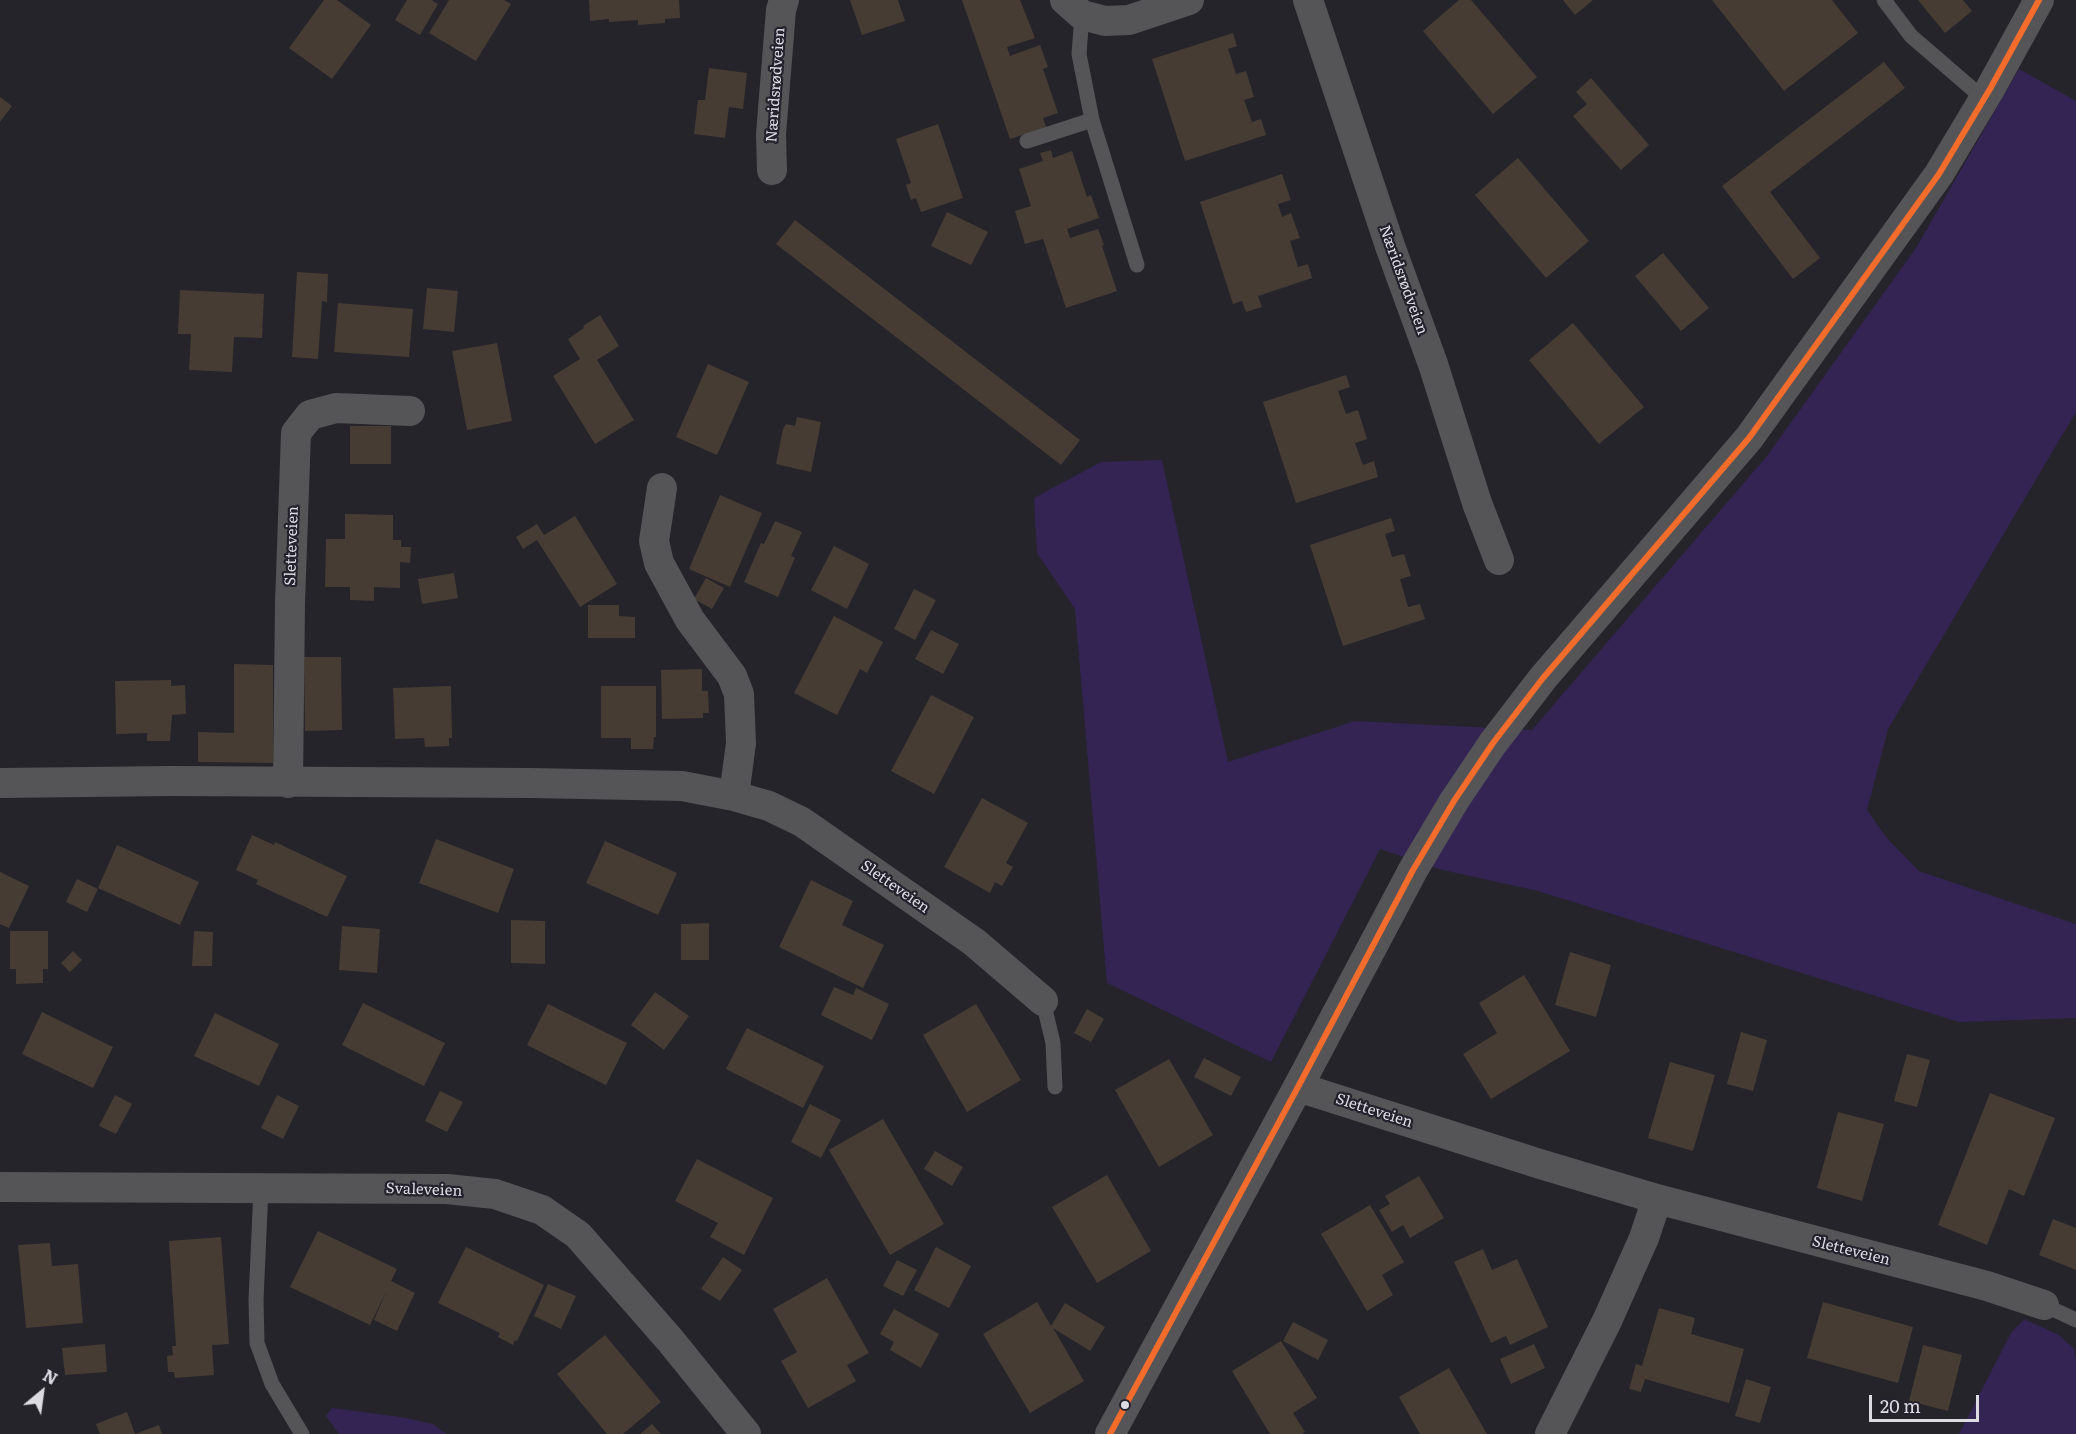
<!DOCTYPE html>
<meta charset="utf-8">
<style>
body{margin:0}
#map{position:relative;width:2076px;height:1434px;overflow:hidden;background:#25242a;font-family:Literata,serif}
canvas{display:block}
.north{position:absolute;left:12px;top:1362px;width:60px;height:60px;-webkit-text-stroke:4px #24222c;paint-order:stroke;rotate:29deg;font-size:16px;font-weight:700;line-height:24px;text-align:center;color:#dddbe2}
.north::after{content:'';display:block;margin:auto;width:21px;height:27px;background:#dddbe2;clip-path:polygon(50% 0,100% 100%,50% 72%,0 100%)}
.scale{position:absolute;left:1869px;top:1395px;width:110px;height:27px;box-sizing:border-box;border:3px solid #dddbe2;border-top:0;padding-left:8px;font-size:18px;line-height:21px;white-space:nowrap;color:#dddbe2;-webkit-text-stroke:4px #24222c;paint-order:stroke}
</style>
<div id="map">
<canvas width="2076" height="1434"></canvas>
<div class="north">N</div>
<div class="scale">20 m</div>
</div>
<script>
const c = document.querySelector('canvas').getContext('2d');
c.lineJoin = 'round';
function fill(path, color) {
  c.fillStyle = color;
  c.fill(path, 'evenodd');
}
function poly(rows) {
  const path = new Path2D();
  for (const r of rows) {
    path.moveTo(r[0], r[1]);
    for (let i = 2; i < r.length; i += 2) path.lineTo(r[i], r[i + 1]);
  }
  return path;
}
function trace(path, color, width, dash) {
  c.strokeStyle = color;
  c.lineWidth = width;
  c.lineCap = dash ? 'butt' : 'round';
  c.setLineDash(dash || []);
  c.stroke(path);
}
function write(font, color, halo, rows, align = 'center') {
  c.font = font + ' Literata,serif';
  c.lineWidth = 4.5;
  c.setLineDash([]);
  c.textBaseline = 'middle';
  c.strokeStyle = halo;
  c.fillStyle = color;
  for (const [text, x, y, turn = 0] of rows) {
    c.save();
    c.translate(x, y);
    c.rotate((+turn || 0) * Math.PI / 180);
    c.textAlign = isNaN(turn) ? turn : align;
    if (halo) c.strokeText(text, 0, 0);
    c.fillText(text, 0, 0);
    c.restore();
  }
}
const green = poly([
 [2019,69,2076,101,2076,412,1888,729,1867,810,1886,837,1919,871,2076,924,2076,1018,1959,1022,1538,891,1443,870,1380,849,1271,1062,1107,983,1075,609,1037,553,1034,498,1101,462,1162,460,1228,762,1355,721,1532,730,1767,456,1916,248],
 [2024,1319,2059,1335,2074,1349,2076,1360,2076,1434,1959,1434,2011,1333],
 [332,1408,401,1417,433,1424,446,1434,339,1434,326,1416]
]);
const building = poly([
 [324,0,337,0,371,25,332,79,289,48],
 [407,0,431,0,438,4,420,35,395,20],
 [449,0,504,0,511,4,476,61,429,33],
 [589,0,679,0,680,18,665,19,665,23,638,25,638,20,609,22,609,19,590,21],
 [850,0,898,0,905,21,862,35],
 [962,0,1020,0,1035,38,1007,47,1010,56,1040,45,1048,67,1043,69,1058,113,1043,118,1046,127,1010,139],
 [1459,0,1471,0,1537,77,1493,114,1423,31],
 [1563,0,1593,0,1575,15],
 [1712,0,1832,0,1858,33,1784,91],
 [1918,0,1963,0,1972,11,1945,33],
 [1233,33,1237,46,1228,49,1232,61,1236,74,1246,71,1254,97,1244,100,1252,122,1261,119,1266,135,1185,161,1152,59],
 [1884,62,1905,88,1770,192,1820,258,1793,279,1722,186],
 [709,68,747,73,743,109,729,107,725,138,694,134,698,100,705,100],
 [1591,78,1649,145,1621,170,1573,116,1587,104,1576,92],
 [0,97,12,106,0,122],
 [938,124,963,198,921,212,916,198,911,200,906,185,911,183,896,139],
 [1051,150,1053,158,1072,151,1087,197,1091,195,1099,218,1067,229,1070,238,1098,229,1104,245,1102,246,1117,291,1066,308,1043,239,1025,244,1015,211,1031,206,1019,169,1043,161,1040,153],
 [1518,158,1589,241,1546,278,1475,195],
 [1282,174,1291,200,1278,204,1282,217,1291,213,1300,238,1290,241,1298,267,1308,264,1312,278,1258,296,1262,307,1246,312,1242,301,1233,304,1200,202],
 [947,212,988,232,971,265,931,246],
 [795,220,1080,440,1061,465,776,244],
 [1663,253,1709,308,1681,331,1635,276],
 [297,272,328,274,327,302,322,301,318,359,292,357],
 [427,288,458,291,454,332,423,329],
 [180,290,264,294,262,338,234,337,232,372,189,370,191,334,178,334],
 [338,303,413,309,409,357,334,352],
 [600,315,619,346,597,360,634,420,595,444,553,376,580,359,568,339,584,328,583,326],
 [1573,323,1644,407,1599,444,1529,360],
 [497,343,512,421,467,430,452,351],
 [708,364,749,382,717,455,676,437],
 [1346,375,1350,387,1338,391,1346,414,1358,410,1367,439,1355,443,1363,465,1374,461,1378,477,1296,503,1263,402],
 [797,417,821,422,811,472,776,464,783,429,786,424,795,426],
 [350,426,391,426,391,464,350,464],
 [720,495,762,513,730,587,689,569],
 [345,514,393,515,393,540,401,540,401,547,411,547,410,563,400,562,400,588,374,587,374,601,350,600,350,587,325,587,326,539,345,539],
 [575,516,617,584,580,607,537,540,523,549,516,537,537,524,544,535],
 [1391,518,1395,531,1385,534,1392,557,1404,554,1411,576,1400,579,1408,607,1420,604,1425,619,1343,646,1310,545],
 [775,521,802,532,791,556,795,558,778,597,744,582,761,543,764,544],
 [834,546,869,564,847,609,811,590],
 [454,573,458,598,422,604,418,579],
 [706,578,724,588,712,609,694,599],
 [914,589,936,600,915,640,894,629],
 [588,605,619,605,619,616,635,617,635,638,588,638],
 [834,616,883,642,867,673,860,669,837,715,794,693],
 [931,630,959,644,943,674,915,659],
 [304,657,341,657,342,730,305,731],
 [234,664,273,665,273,763,198,762,198,732,234,733],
 [702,669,702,691,708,691,709,713,703,713,703,718,662,719,661,670],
 [171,680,171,686,185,685,186,714,172,715,170,741,147,741,147,733,116,734,115,681],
 [451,686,452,738,449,738,449,746,425,747,424,738,395,739,393,688],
 [601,686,656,686,656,737,654,737,653,749,631,749,631,738,601,738],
 [931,695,974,717,934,794,891,771],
 [982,798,1028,823,1006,863,1013,867,1002,886,995,882,990,893,944,867],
 [252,835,274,845,275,842,347,876,327,917,256,884,258,880,236,870],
 [436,839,514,869,498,913,419,883],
 [605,841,677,873,658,915,586,883],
 [117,845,199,882,180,925,98,888],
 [0,872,29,886,9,928,0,924],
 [77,879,98,889,87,912,66,902],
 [811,880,853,901,842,925,884,945,863,988,779,947],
 [511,920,545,921,545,964,511,963],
 [709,923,709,960,681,960,681,924],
 [342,926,380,929,377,973,339,970],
 [10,931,48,931,48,969,43,969,43,983,16,984,16,969,10,969],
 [194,931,213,932,212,966,192,966],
 [73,951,82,960,70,972,61,963],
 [1570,952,1611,965,1596,1017,1555,1005],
 [1524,975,1570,1051,1491,1099,1463,1054,1497,1033,1479,1003],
 [834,987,853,995,856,988,889,1004,872,1040,821,1015],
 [655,992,689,1016,664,1050,631,1025],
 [363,1003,445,1043,424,1086,342,1045],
 [548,1004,627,1043,606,1085,527,1045],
 [976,1004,1021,1080,967,1112,923,1035],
 [1087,1009,1104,1019,1091,1042,1074,1033],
 [42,1012,113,1047,93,1088,22,1054],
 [215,1013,279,1044,259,1086,194,1056],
 [747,1028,824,1066,803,1108,726,1069],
 [1741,1032,1767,1040,1753,1091,1727,1084],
 [1907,1054,1930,1060,1917,1107,1894,1101],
 [1204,1058,1241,1077,1231,1096,1194,1077],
 [1169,1059,1213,1135,1159,1167,1115,1090],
 [1670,1062,1715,1075,1693,1151,1648,1138],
 [440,1091,463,1102,447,1132,425,1121],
 [1990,1093,2055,1118,2024,1196,2009,1189,1987,1245,1938,1225],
 [115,1095,132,1104,116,1134,99,1126],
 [277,1095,299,1106,283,1139,261,1128],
 [810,1104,841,1120,821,1158,791,1142],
 [1838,1112,1884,1124,1862,1201,1817,1188],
 [883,1119,944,1224,890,1255,829,1150],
 [935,1151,963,1167,952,1186,924,1169],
 [697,1159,773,1198,744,1255,710,1237,718,1223,675,1201],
 [1107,1175,1151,1251,1097,1283,1052,1207],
 [1419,1176,1444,1218,1410,1238,1403,1225,1392,1232,1379,1210,1390,1204,1385,1196],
 [1370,1205,1404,1262,1382,1275,1393,1295,1367,1311,1321,1234],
 [2053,1219,2076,1228,2076,1270,2039,1255],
 [318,1231,397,1269,391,1281,415,1293,397,1331,374,1320,386,1292,370,1325,290,1287],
 [221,1237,229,1344,212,1345,214,1375,175,1378,174,1372,168,1372,167,1356,173,1355,172,1346,176,1346,169,1241],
 [50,1243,52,1266,78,1264,83,1323,26,1328,18,1245],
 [466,1247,544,1285,517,1341,515,1340,513,1345,498,1337,500,1333,438,1303],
 [936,1247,971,1266,949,1308,914,1290],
 [1483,1249,1492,1270,1517,1259,1548,1327,1510,1345,1506,1336,1491,1343,1454,1262],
 [723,1257,742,1270,720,1301,701,1289],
 [897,1260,917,1270,903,1296,883,1286],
 [827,1278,869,1353,847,1365,856,1381,808,1408,781,1361,797,1352,773,1309],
 [548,1284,576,1296,561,1329,534,1316],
 [1037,1302,1051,1326,1065,1303,1105,1327,1090,1351,1053,1328,1084,1381,1030,1413,983,1334],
 [1823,1302,1913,1327,1898,1383,1807,1358],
 [1659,1308,1695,1318,1691,1334,1744,1349,1729,1403,1645,1379,1641,1392,1629,1389,1636,1364,1642,1366],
 [894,1309,939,1334,921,1368,890,1350,894,1342,880,1334],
 [1293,1322,1328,1340,1318,1360,1283,1341],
 [605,1335,661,1402,623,1434,607,1434,557,1374],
 [1281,1341,1317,1398,1293,1413,1305,1432,1301,1434,1270,1434,1232,1371],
 [105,1344,107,1372,65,1375,62,1348],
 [1534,1344,1545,1368,1511,1384,1500,1359],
 [1923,1345,1962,1355,1948,1411,1909,1401],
 [1449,1368,1487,1434,1420,1434,1399,1397],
 [1746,1379,1771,1387,1760,1423,1735,1416],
 [127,1412,135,1434,100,1434,96,1424],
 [652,1424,661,1434,640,1434],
 [159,1425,162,1434,135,1434]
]);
const lane = poly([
 [1884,0,1911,36,1984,99],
 [1082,15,1079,54,1092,120,1137,265],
 [1027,141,1092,120],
 [1043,1001,1053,1043,1055,1087],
 [261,1188,256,1300,257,1343,272,1384,302,1434],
 [2044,1305,2076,1320]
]);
const street = poly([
 [1065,0,1082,15,1105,21,1129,20,1189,0],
 [1308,0,1390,246,1433,364,1477,503,1499,560],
 [772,170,771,134,781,10,784,0],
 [662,488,654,541,659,563,690,620,732,676,739,694,741,743,734,796],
 [0,783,170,781,531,783,682,786,734,796,769,806,802,822,974,942,1043,1001],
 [288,783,290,603,296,433,310,415,336,408,410,411],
 [1298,1087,1540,1164,1657,1199],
 [0,1187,447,1189,495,1194,542,1210,578,1235,670,1340,746,1434],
 [1110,1434,1298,1087,1413,870,1454,801,1493,743,1543,678,1749,438,1939,174,1990,89,2039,0],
 [1550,1434,1607,1321,1644,1238,1657,1199,1987,1286,2044,1305]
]);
const bus1 = poly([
 [1110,1434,1298,1087,1413,870,1454,801,1493,743,1543,678,1749,438,1939,174,1990,89,2039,0]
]);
const markers = [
 [1125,1405,5,"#dddbe2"]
];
const streetNames = [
 ["Næridsrødveien",776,85,-86],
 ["Næridsrødveien",1403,280,70],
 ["Sletteveien",292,546,-88],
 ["Sletteveien",895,887,35],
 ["Sletteveien",1374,1111,18],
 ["Svaleveien",424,1190,2],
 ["Sletteveien",1851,1251,14]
];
fill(green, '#342454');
fill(building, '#463c34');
trace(lane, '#555557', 15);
trace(street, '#555557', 30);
trace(bus1, '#f36c2b', 6);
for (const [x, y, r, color] of markers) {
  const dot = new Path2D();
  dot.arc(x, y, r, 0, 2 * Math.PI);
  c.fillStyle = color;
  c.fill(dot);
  trace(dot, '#24222c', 2);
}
write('15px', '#dddbe2', '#24222c', streetNames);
</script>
